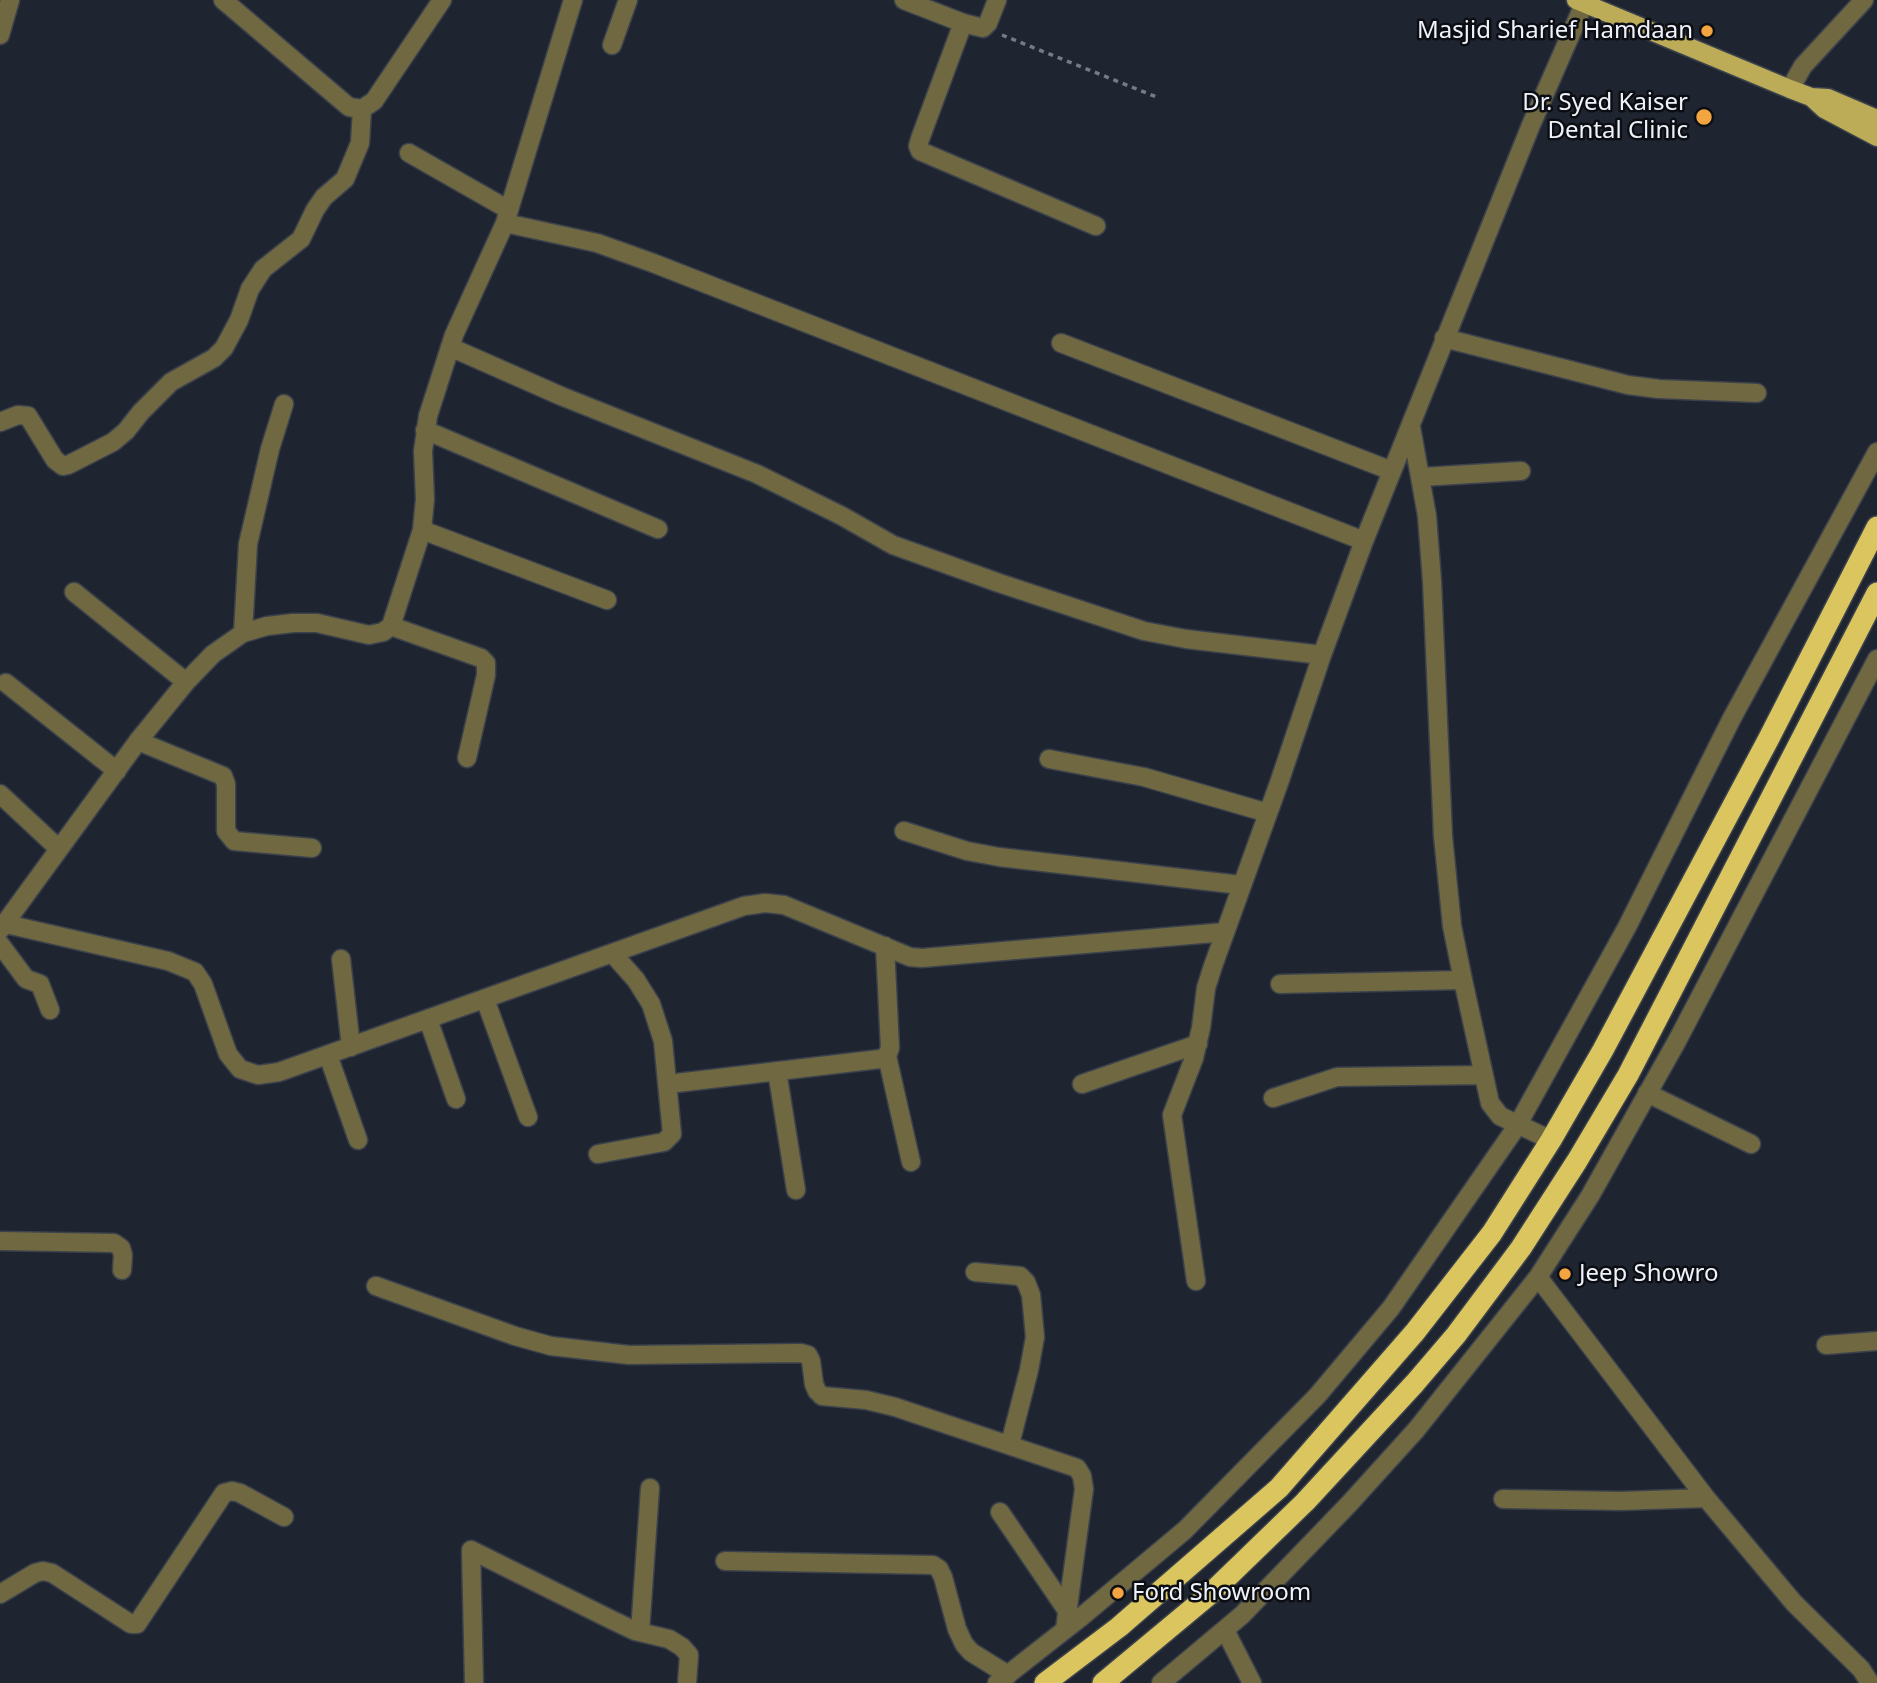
<!DOCTYPE html>
<style>
body{margin:0}
canvas{display:block;background:#1f2530}
</style>
<canvas width="1877" height="1683"></canvas>
<script>
const c = document.querySelector('canvas').getContext('2d');
c.lineJoin = 'round';
function poly(rows) {
  const path = new Path2D();
  for (const r of rows) {
    path.moveTo(r[0], r[1]);
    for (let i = 2; i < r.length; i += 2) path.lineTo(r[i], r[i + 1]);
  }
  return path;
}
function trace(path, color, width, dash) {
  c.strokeStyle = color;
  c.lineWidth = width;
  c.lineCap = dash ? 'butt' : 'round';
  c.setLineDash(dash || []);
  c.stroke(path);
}
function write(font, color, halo, rows, align = 'center') {
  c.font = font + ' "Noto Sans",sans-serif';
  c.lineWidth = 5;
  c.setLineDash([]);
  c.textBaseline = 'middle';
  c.strokeStyle = halo;
  c.fillStyle = color;
  for (const [text, x, y, turn = 0] of rows) {
    c.save();
    c.translate(x, y);
    c.rotate((+turn || 0) * Math.PI / 180);
    c.textAlign = isNaN(turn) ? turn : align;
    if (halo) c.strokeText(text, 0, 0);
    c.fillText(text, 0, 0);
    c.restore();
  }
}
const path = poly([
 [1002,35,1159,98]
]);
const minor = poly([
 [223,0,349,107,362,109,374,101,442,0],
 [904,0,963,23,983,28,988,23,997,0],
 [963,23,920,139,918,146,920,151,1096,226],
 [0,35,10,0],
 [612,45,628,0],
 [1790,89,1803,66,1864,0],
 [409,153,509,210],
 [505,223,597,243,653,263,1364,541],
 [1444,338,1628,385,1659,389,1757,393],
 [1061,343,1392,471],
 [450,347,561,396,757,474,842,516,893,545,999,583,1144,631,1186,639,1322,655],
 [0,422,18,415,28,416,55,460,63,466,68,465,113,442,126,431,141,412,171,382,214,358,224,348,239,320,250,289,263,269,301,239,315,210,324,197,345,179,360,143,362,109],
 [1411,427,1427,516,1432,581,1443,836,1452,926,1463,980,1490,1103,1500,1116,1551,1140],
 [425,430,658,529],
 [1421,477,1521,471],
 [422,530,607,600],
 [74,592,186,682],
 [391,626,481,658,486,663,486,675,467,758],
 [243,633,248,544,270,449,284,404],
 [6,683,117,771],
 [138,741,223,776,226,784,226,831,234,841,312,848],
 [1049,759,1144,777,1268,813],
 [0,794,59,849],
 [904,831,967,851,999,857,1241,885],
 [6,924,168,961,195,972,203,984,228,1054,240,1069,258,1075,279,1072,744,906,765,903,784,905,910,957,922,958,1225,932],
 [0,930,138,741,186,682,213,654,243,633,267,626,293,623,317,623,369,635,383,632,391,626,422,530,425,499,423,451,428,416,454,335,505,223,573,0],
 [0,944,26,979,40,984,50,1010],
 [341,959,351,1047],
 [1280,984,1463,980],
 [485,999,528,1117],
 [428,1019,456,1099],
 [328,1055,358,1140],
 [887,1056,911,1162],
 [777,1071,796,1190],
 [668,1084,880,1059,887,1056,890,1048,885,946],
 [1082,1084,1198,1044],
 [1647,1093,1751,1144],
 [1273,1098,1337,1077,1482,1075],
 [598,1154,664,1142,672,1134,663,1041,651,1004,636,980,613,954],
 [0,1241,114,1243,121,1248,123,1255,122,1270],
 [975,1272,1020,1276,1026,1282,1031,1295,1035,1337,1029,1370,1010,1444],
 [1538,1277,1706,1498,1794,1603,1861,1669,1870,1683],
 [1196,1281,1172,1115,1194,1058,1201,1028,1206,988,1213,966,1279,783,1322,655,1364,541,1531,125,1584,4],
 [376,1286,515,1336,551,1346,629,1355,801,1353,808,1355,811,1361,814,1384,817,1391,822,1396,866,1400,895,1407,1077,1468,1082,1476,1084,1489,1065,1629],
 [1826,1345,1877,1341],
 [1503,1499,1621,1501,1706,1498],
 [1000,1512,1068,1612],
 [725,1561,933,1565,939,1569,943,1577,957,1629,964,1644,971,1652,1008,1675],
 [0,1594,35,1573,43,1571,52,1573,131,1624,137,1624,224,1493,232,1491,240,1493,284,1517],
 [1225,1630,1252,1683],
 [640,1632,650,1488],
 [474,1683,471,1550,612,1620,635,1631,669,1639,682,1647,689,1655,687,1683],
 [997,1683,1080,1618,1185,1530,1317,1396,1391,1308,1517,1126,1627,927,1732,718,1877,452],
 [1161,1683,1242,1615,1349,1504,1416,1430,1538,1277,1590,1196,1677,1041,1877,659]
]);
const major = poly([
 [1576,0,1790,89,1811,97,1828,98,1877,119],
 [1811,97,1824,109,1877,137]
]);
const highway = poly([
 [1045,1683,1119,1627,1279,1488,1415,1332,1492,1233,1551,1140,1603,1050,1768,740,1877,527],
 [1103,1683,1210,1594,1305,1502,1415,1383,1456,1335,1521,1248,1577,1161,1628,1075,1877,593]
]);
const markers = [
 [1707,31,7,"#f2a541"],
 [1704,117,9,"#f2a541"],
 [1565,1274,7,"#f2a541"],
 [1118,1593,7,"#f2a541"]
];
const poiNames = [
 ["Masjid Sharief Hamdaan",1693,31],
 ["Dr. Syed Kaiser",1688,103],
 ["Dental Clinic",1688,131],
 ["Jeep Showro",1579,1274,"left"],
 ["Ford Showroom",1132,1593,"left"]
];
trace(minor, '#3c424c', 21);
trace(major, '#3c424c', 21);
trace(highway, '#3c424c', 24);
trace(path, '#757a84', 3.5, [5, 5]);
trace(minor, '#706841', 18);
trace(major, '#bcab57', 18);
trace(highway, '#dac55e', 21);
for (const [x, y, r, color] of markers) {
  const dot = new Path2D();
  dot.arc(x, y, r, 0, 2 * Math.PI);
  c.fillStyle = color;
  c.fill(dot);
  trace(dot, '#0c0e13', 2.5);
}
write('24px', '#eef2fa', '#0c0e13', poiNames, 'right');
</script>
